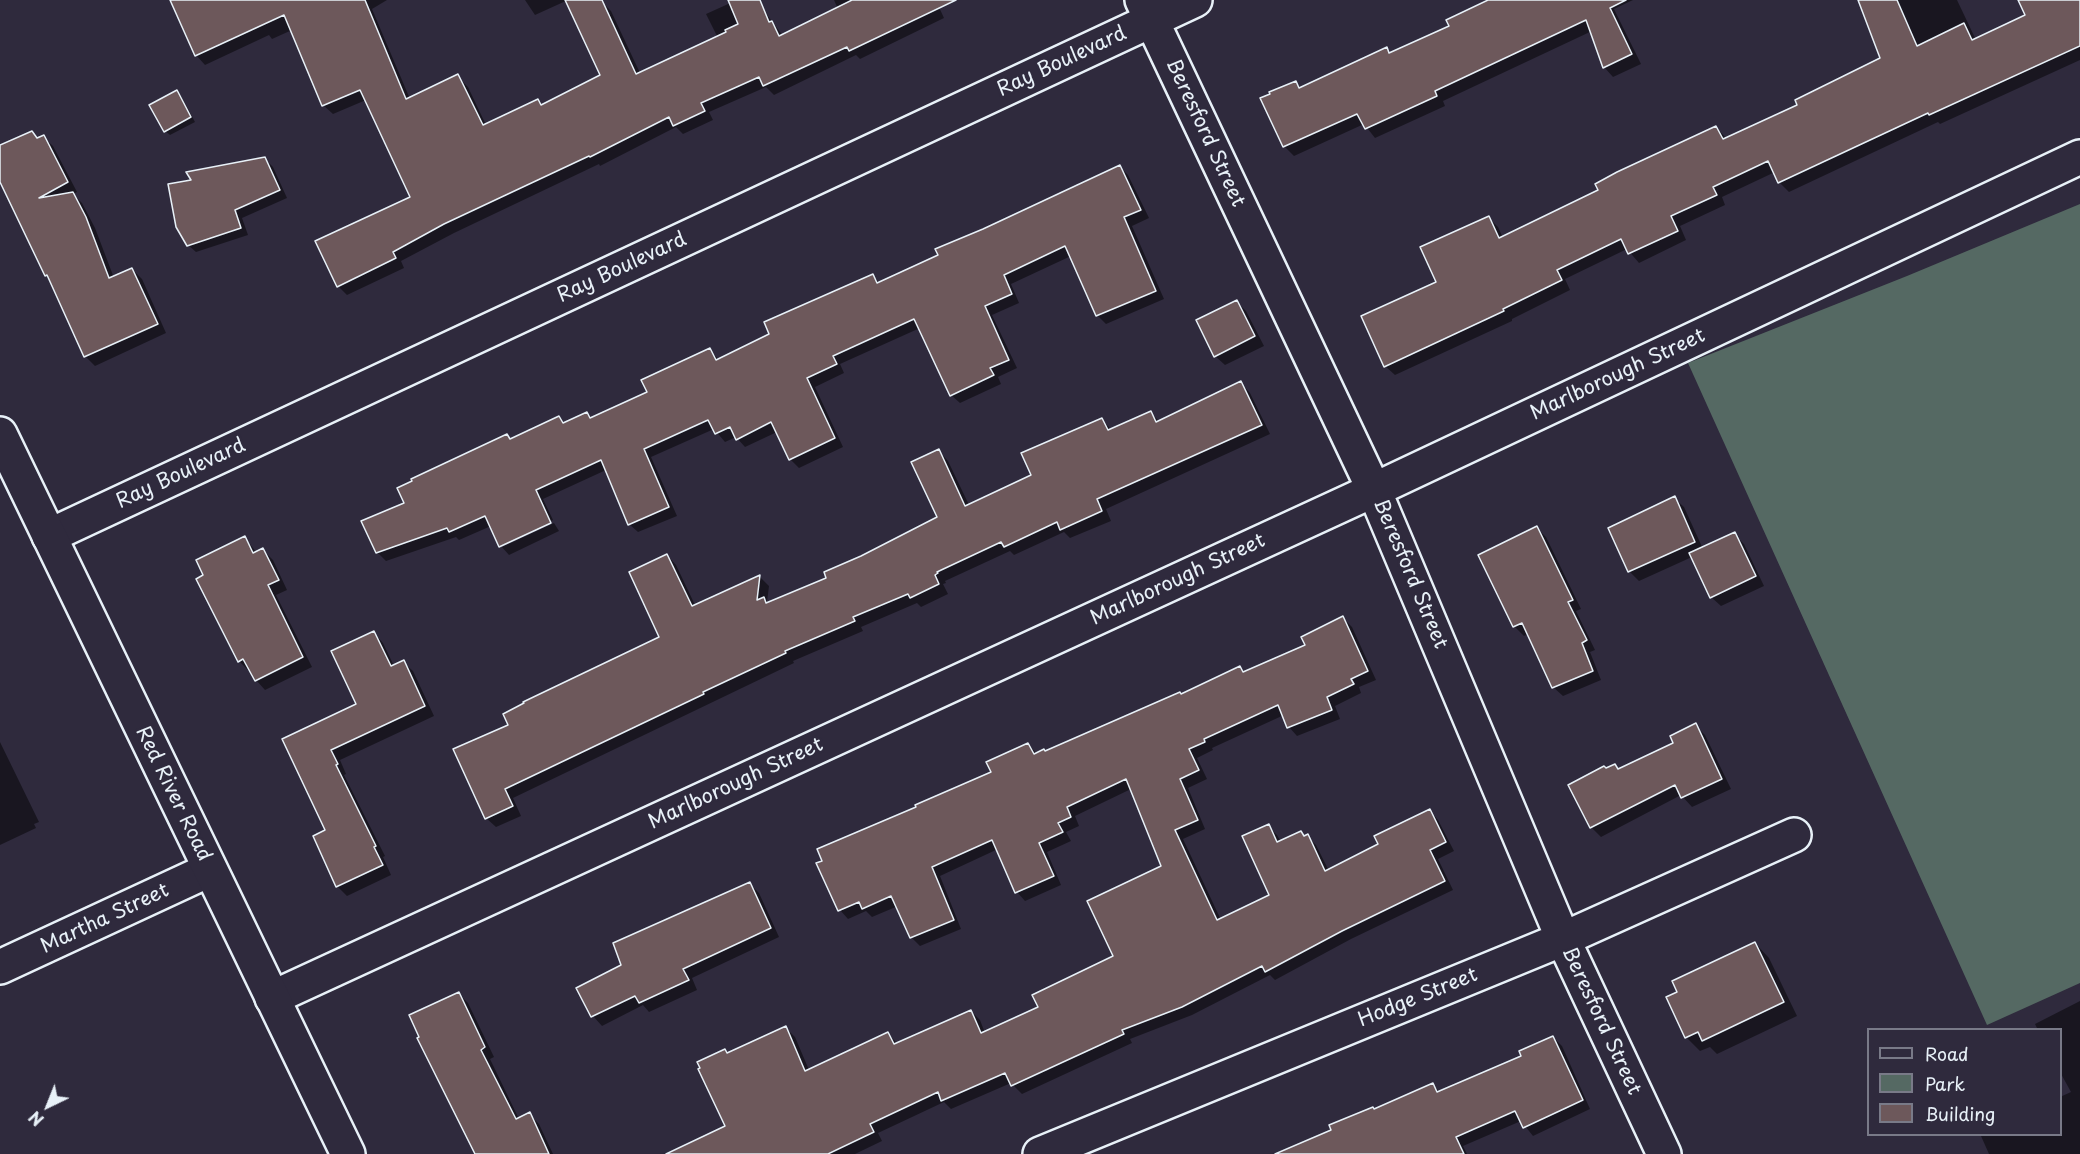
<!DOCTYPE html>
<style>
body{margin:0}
#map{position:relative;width:2080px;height:1154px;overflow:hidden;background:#2f2a3d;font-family:"Playpen Sans",sans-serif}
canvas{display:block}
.legend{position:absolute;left:1867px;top:1028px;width:195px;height:108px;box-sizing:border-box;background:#2f2a3d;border:2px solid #797a88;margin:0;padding:8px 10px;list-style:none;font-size:18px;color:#e8f1f8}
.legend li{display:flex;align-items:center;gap:12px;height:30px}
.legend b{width:30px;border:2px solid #797a88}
.north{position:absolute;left:18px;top:1076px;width:60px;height:60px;-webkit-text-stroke:4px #2f2a3d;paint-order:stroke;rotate:223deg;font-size:16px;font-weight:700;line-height:24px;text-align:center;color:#e8f1f8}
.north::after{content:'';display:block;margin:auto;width:21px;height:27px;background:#e8f1f8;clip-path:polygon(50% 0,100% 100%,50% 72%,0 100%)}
</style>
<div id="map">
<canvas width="2080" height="1154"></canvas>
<ul class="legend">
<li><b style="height:8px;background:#2f2a3d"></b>Road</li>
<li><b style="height:16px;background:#556963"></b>Park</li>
<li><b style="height:16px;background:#6d585b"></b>Building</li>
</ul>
<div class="north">N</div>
</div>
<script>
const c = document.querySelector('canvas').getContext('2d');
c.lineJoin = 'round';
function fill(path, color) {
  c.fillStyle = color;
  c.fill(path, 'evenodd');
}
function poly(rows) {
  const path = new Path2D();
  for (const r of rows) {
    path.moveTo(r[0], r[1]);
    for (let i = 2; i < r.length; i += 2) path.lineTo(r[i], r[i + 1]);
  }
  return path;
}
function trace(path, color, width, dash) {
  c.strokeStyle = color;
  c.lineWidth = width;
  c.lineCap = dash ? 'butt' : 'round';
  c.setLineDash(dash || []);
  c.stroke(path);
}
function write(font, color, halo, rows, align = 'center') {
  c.font = font + ' "Playpen Sans",sans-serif';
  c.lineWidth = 5;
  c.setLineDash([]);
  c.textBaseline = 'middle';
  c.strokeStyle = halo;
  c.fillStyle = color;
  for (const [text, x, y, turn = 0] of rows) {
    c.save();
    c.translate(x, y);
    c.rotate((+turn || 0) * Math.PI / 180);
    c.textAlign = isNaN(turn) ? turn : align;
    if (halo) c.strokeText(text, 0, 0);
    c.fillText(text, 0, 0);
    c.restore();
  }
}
const green = poly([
 [2080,204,2080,983,1987,1025,1688,363,1907,276]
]);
const shadow = poly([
 [189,0,387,0,372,9,410,99,459,78,468,87,486,125,538,101,542,106,602,76,602,2,611,11,640,73,718,38,706,14,737,0,759,0,768,16,783,36,838,9,834,0,949,0,938,5,944,18,860,59,856,55,774,95,766,87,709,112,713,120,683,134,676,127,600,166,599,164,454,233,401,261,404,268,347,295,338,286,412,198,366,100,333,114,323,105,292,30,272,39,269,35,205,65,196,55],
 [525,0,568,0,535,15],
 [1496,0,1633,0,1614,9,1641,64,1613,77,1604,67,1592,31,1443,101,1445,106,1375,138,1364,124,1294,156,1285,147,1262,99,1295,82,1301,88,1386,49,1391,54,1451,26],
 [1873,0,1957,0,1976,40,2026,16,2037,0,2080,0,2080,60,1940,124,1938,122,1789,192,1780,183,1775,172,1722,197,1725,205,1680,226,1686,240,1639,263,1627,249,1565,279,1570,290,1512,319,1512,321,1395,375,1385,366,1438,282,1488,217,1498,227,1503,238,1600,191,1716,127,1727,139,1799,105,1881,59],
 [177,92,181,96,195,122,170,135,165,131],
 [31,132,38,139,43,137,53,146,77,192,73,194,82,203,95,228,114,278,132,269,142,279,166,333,95,366,85,356,52,281,46,275,0,177,0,147],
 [265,159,273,167,287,198,242,218,248,235,196,252,188,245,193,181],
 [1120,167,1128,175,1149,218,1132,226,1164,299,1106,324,1097,315,1071,256,1011,284,1019,303,992,315,1017,368,998,377,1001,384,960,403,951,395,920,328,840,364,844,373,815,387,843,447,799,468,790,459,777,432,745,447,736,437,725,442,714,429,651,457,677,516,638,532,629,524,606,470,543,499,553,520,502,544,502,547,554,523,559,531,509,555,501,546,491,526,459,540,456,537,386,561,377,552,405,503,507,435,512,440,559,418,565,424,587,414,592,418,649,393,709,349,719,360,771,335,873,276,880,283,940,255,984,231],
 [1236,301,1246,311,1264,346,1225,365,1215,356],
 [1241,383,1250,393,1270,434,1106,509,1111,521,1070,538,1064,532,1014,555,1010,551,945,581,946,583,943,584,948,594,921,607,917,603,861,627,863,631,793,661,794,663,513,798,521,816,496,827,486,818,510,726,661,637,667,555,676,565,695,605,760,577,769,586,767,602,768,604,828,579,862,557,939,518,939,451,948,461,969,505,1032,476,1102,420,1111,429,1150,412,1160,422],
 [1674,498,1684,507,1703,549,1734,534,1744,544,1764,586,1721,606,1711,597,1692,557,1639,581,1630,572,1610,529],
 [1537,528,1546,537,1581,609,1576,611,1595,650,1590,652,1601,680,1563,696,1553,687,1528,634,1524,636,1515,627,1480,555],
 [245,538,257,553,263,550,273,560,287,590,276,595,312,667,265,690,256,680,250,670,249,671,239,661],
 [1343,618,1352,627,1376,680,1359,687,1361,693,1335,706,1340,719,1297,736,1289,727,1284,715,1212,748,1213,750,1197,758,1207,779,1188,788,1205,829,1183,839,1221,920,1271,895,1268,826,1277,835,1281,842,1301,833,1305,837,1307,836,1316,845,1329,871,1380,844,1430,811,1438,820,1454,851,1438,859,1453,890,1351,939,1275,980,1270,975,1192,1015,1130,1039,1132,1043,1022,1094,1011,1083,951,1109,944,1102,878,1133,882,1141,855,1154,708,1154,727,1127,725,1050,728,1054,786,1028,795,1037,809,1070,888,1034,898,1044,971,1011,980,1020,985,1033,1040,1008,1115,956,1163,867,1131,789,1075,816,1079,826,1066,832,1071,841,1047,852,1061,885,1025,901,1017,892,998,849,940,876,961,929,920,946,911,937,898,906,872,917,866,911,848,919,840,910,918,808,993,773,1028,744,1037,754,1045,752,1181,695,1239,668,1245,673,1307,646],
 [374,633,383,643,394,666,403,662,413,671,434,716,340,760,346,774,344,775,385,856,383,857,391,875,347,896,337,886,315,837,327,831,284,740,358,705],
 [1695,725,1705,735,1731,789,1692,807,1681,795,1601,837,1591,827,1606,770,1615,765,1619,770,1675,744],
 [0,742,39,822,34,824,36,828,0,845],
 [750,884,759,893,779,937,692,978,697,990,649,1012,643,1005,602,1026,593,1016,578,989,623,966],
 [1755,943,1769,958,1797,1016,1717,1054,1710,1047,1700,1051,1686,1037],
 [459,994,468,1003,494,1057,490,1059,519,1119,529,1114,539,1124,553,1154,486,1154],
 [2080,1001,2080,1154,1989,1154,1981,1136,1984,1134,2060,1134,2060,1097,2071,1092,2060,1072,2060,1030,2038,1030,2035,1024],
 [1553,1037,1562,1046,1590,1109,1533,1136,1521,1121,1463,1146,1467,1154,1276,1154,1333,1131,1433,1085,1440,1092,1523,1057]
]);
const building = poly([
 [170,0,365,0,406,99,458,74,483,125,538,99,541,105,600,75,565,0,602,0,636,74,726,32,725,30,738,24,728,0,760,0,769,22,772,21,779,36,852,0,956,0,849,51,847,47,763,86,759,77,701,103,705,111,673,126,669,117,590,157,589,156,444,224,393,252,396,258,337,287,315,241,410,197,360,90,322,106,284,15,195,56,170,0],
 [1488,0,1626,0,1610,8,1632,54,1603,68,1586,20,1435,91,1437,96,1365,129,1357,114,1283,147,1260,98,1270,94,1269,92,1296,81,1299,88,1387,47,1389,53,1449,26,1446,20,1488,0],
 [1858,0,1897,0,1917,46,1964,23,1972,40,2025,15,2018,0,2080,0,2080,46,1929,115,1928,113,1778,183,1768,161,1713,187,1717,195,1671,216,1678,231,1628,254,1621,239,1557,270,1562,280,1503,309,1504,311,1384,367,1361,316,1436,282,1420,247,1489,216,1499,238,1598,190,1595,184,1617,172,1716,126,1723,139,1797,105,1795,100,1880,58,1858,0],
 [177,90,191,117,164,132,149,105,177,90],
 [32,131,37,138,44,135,68,182,39,198,73,192,86,217,109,278,132,268,158,324,84,357,47,275,45,276,0,182,0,145,32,131],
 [265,157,280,190,235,210,241,228,187,246,176,227,168,184,191,180,186,172,265,157],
 [1120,165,1141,210,1124,217,1156,291,1096,316,1065,246,1004,275,1012,294,985,306,1009,360,990,368,994,375,950,396,914,319,833,356,837,364,807,378,835,438,789,460,771,422,736,440,730,427,715,434,708,420,644,449,669,507,628,525,601,460,536,490,551,523,499,547,485,516,449,532,447,528,376,553,361,521,404,503,397,488,412,481,411,479,507,434,510,439,559,416,563,423,587,412,590,418,647,392,641,380,710,348,716,360,769,334,764,322,873,274,877,283,938,255,935,249,983,229,1120,165],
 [1237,300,1255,336,1214,357,1196,320,1237,300],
 [1241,381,1262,425,1097,499,1102,511,1060,530,1057,522,1004,547,1001,542,937,572,938,573,935,575,939,584,910,598,908,594,853,617,855,621,785,651,786,653,703,692,704,694,505,789,513,806,485,819,453,749,508,725,503,714,524,703,523,702,659,637,629,572,667,554,692,606,760,575,757,600,764,597,766,603,826,578,824,572,861,556,937,517,911,462,939,449,965,506,1031,475,1021,453,1102,418,1108,430,1151,411,1156,422,1241,381],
 [1675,496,1695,542,1628,572,1608,528,1675,496],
 [1537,526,1573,600,1568,602,1587,640,1582,643,1593,671,1552,688,1522,623,1513,627,1478,555,1537,526],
 [1735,532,1756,576,1710,598,1689,553,1735,532],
 [245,536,253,553,263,548,279,580,268,585,303,657,255,681,243,659,238,662,196,579,203,575,196,560,245,536],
 [1343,616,1368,671,1351,679,1354,684,1327,697,1332,710,1287,728,1278,705,1204,739,1205,742,1189,749,1199,770,1180,779,1198,820,1175,830,1217,920,1269,895,1242,836,1269,824,1277,842,1301,831,1304,836,1308,834,1325,871,1378,844,1374,836,1430,809,1446,842,1430,850,1445,881,1342,931,1265,972,1262,966,1182,1007,1122,1030,1124,1034,1011,1086,1005,1073,941,1101,938,1092,870,1124,874,1132,828,1154,666,1154,725,1126,698,1069,700,1068,697,1062,725,1049,727,1053,786,1026,805,1071,888,1032,894,1044,971,1010,981,1033,1038,1007,1032,995,1113,956,1087,901,1161,866,1126,779,1067,807,1071,817,1058,823,1063,832,1039,843,1054,876,1015,893,992,840,932,867,954,920,910,938,891,896,862,909,859,902,838,911,816,863,822,861,817,849,916,807,915,805,991,772,986,762,1028,743,1034,754,1044,749,1045,751,1180,692,1181,694,1240,666,1243,672,1305,645,1301,637,1343,616],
 [374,631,391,666,404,660,425,706,331,750,338,764,336,765,376,846,374,847,383,865,336,887,313,836,325,830,282,739,356,704,331,651,374,631],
 [1696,723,1722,779,1681,798,1675,785,1590,828,1568,785,1604,766,1606,768,1615,764,1618,769,1673,743,1670,736,1696,723],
 [750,882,771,928,683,969,689,980,639,1003,635,996,591,1017,576,988,621,965,613,943,750,882],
 [1755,942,1784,1002,1702,1041,1698,1032,1685,1038,1666,997,1677,992,1672,981,1755,942],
 [459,992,485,1047,481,1050,516,1119,530,1112,549,1154,475,1154,417,1038,419,1037,409,1015,459,992],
 [1553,1036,1583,1100,1523,1128,1515,1111,1456,1137,1464,1154,1275,1154,1331,1130,1329,1125,1373,1107,1374,1109,1433,1083,1437,1092,1521,1056,1519,1051,1553,1036]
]);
const minor = poly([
 [1142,0,1374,490,1563,939,1664,1154],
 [49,536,1195,0],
 [0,967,209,870],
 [272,998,1374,490,2080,157],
 [1040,1154,1563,939,1794,835]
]);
const secondary = poly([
 [0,434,348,1154]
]);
const streetNames = [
 ["Ray Boulevard",1062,62,-25],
 ["Beresford Street",1205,133,65],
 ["Ray Boulevard",622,268,-25],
 ["Marlborough Street",1618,375,-25],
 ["Ray Boulevard",181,474,-25],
 ["Beresford Street",1410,574,67],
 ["Marlborough Street",1178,580,-25],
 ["Marlborough Street",736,784,-25],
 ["Red River Road",173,794,64],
 ["Martha Street",105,919,-25],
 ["Hodge Street",1418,998,-22],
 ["Beresford Street",1601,1021,65]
];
fill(green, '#556963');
fill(shadow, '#0007');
fill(building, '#6d585b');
trace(building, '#e8f1f8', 1.5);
trace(minor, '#e8f1f8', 38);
trace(secondary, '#e8f1f8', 38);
trace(minor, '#2f2a3d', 33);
trace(secondary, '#2f2a3d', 33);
write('20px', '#e8f1f8', '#2f2a3d', streetNames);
</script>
